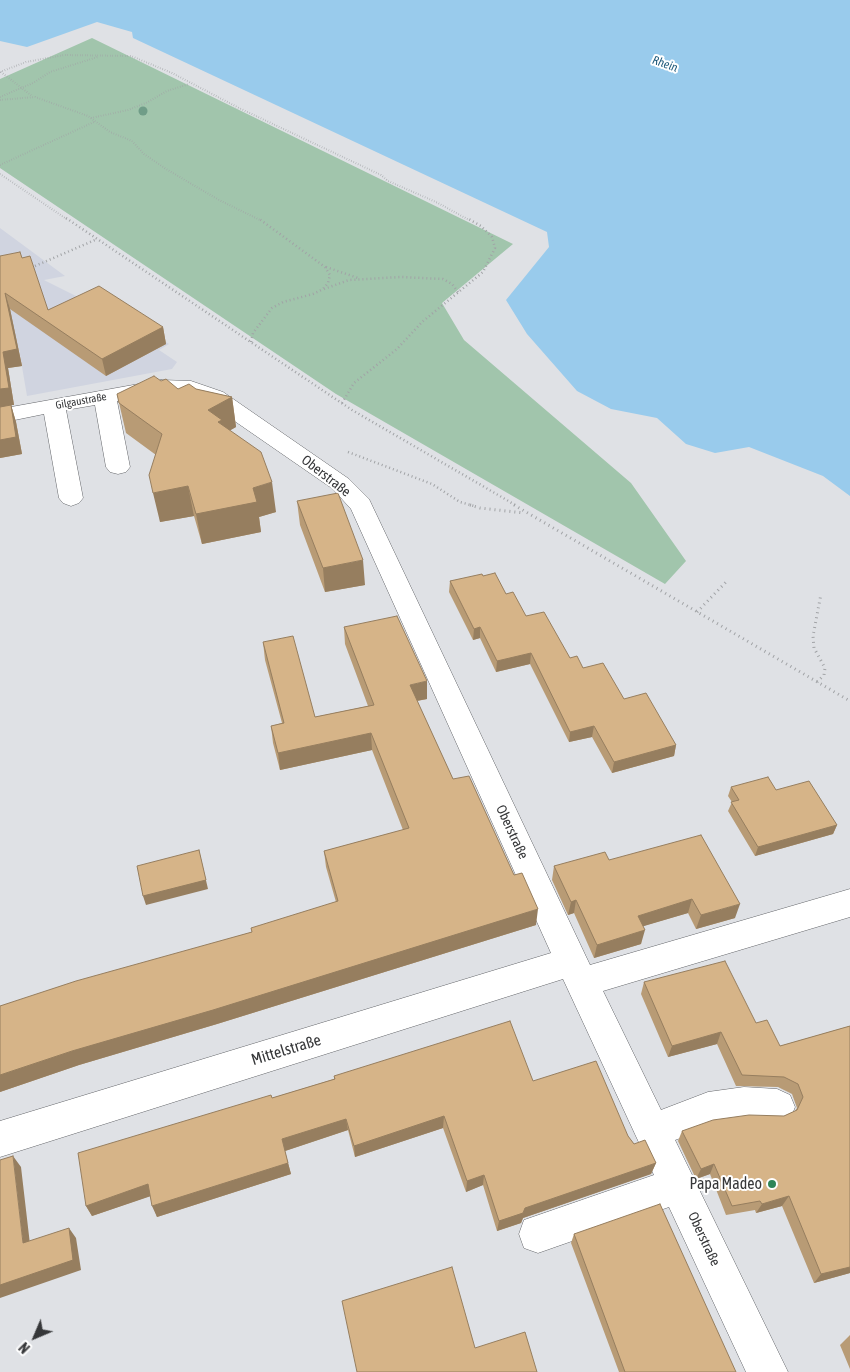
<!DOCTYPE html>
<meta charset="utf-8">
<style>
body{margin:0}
#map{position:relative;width:850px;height:1372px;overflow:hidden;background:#dfe1e5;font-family:"Asap Condensed",sans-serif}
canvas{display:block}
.north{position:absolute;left:10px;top:1312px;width:50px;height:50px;-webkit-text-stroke:4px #fff;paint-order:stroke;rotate:225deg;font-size:14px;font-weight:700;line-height:20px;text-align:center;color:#363739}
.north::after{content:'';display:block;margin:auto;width:18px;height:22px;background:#363739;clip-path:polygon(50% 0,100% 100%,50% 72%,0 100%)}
</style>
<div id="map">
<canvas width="850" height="1372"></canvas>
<div class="north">N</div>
</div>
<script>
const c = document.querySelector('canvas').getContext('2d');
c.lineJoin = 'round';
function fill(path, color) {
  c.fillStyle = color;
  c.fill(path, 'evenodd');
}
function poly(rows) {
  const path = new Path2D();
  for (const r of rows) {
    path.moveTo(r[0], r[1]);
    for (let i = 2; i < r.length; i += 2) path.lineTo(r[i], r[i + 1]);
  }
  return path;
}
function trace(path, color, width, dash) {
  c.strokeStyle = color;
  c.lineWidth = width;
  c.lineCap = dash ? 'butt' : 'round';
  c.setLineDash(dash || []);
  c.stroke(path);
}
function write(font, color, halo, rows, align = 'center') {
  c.font = font + ' "Asap Condensed",sans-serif';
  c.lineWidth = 4;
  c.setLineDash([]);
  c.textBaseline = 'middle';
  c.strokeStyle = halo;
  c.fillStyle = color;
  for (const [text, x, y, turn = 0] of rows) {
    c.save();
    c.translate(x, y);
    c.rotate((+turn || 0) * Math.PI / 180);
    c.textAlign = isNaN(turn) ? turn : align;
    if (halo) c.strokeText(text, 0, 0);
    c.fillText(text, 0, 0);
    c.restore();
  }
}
const built = poly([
 [0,228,65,276,44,280,94,305,103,302,169,344,159,350,177,362,172,369,27,396,19,349,0,352]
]);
const green = poly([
 [92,38,513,244,442,303,464,340,631,483,686,561,665,584,336,394,0,168,0,79]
]);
const water = poly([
 [0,0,850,0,850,496,823,476,749,447,715,453,686,444,657,418,611,409,577,391,527,334,506,300,549,247,547,232,133,38,132,32,97,22,27,47,0,41]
]);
const pathFar2 = poly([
 [0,72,26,62,64,55,131,56,172,73,239,108,381,175,388,181,438,203,469,220],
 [1,72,32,96],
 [0,97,33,83,50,72,98,57],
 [0,100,35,97,88,116,110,132,132,141,144,154,166,169,219,200,260,220],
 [91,118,128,110,146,103,167,91,189,84],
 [0,165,94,122],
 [0,174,68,220]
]);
const pathFar1 = poly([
 [66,218,352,410,517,506],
 [35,266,95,240],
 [326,267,358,278],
 [324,289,349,280,401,277,443,279,452,284,458,292],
 [251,342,253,333,272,308,283,302,313,294,323,289,328,283,330,275,325,267,258,218],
 [342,403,354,383,397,349,422,322,483,272,495,248,492,237,481,226,467,218],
 [348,452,432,484,460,502,474,506]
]);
const path = poly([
 [470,505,480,508,524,513],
 [514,505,850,701],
 [697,612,727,581],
 [817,682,824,675,825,668,814,648,813,636,821,594]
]);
const minor = poly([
 [161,380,191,381,223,392,349,479,369,499,590,965,850,889,850,917,603,991,661,1110,708,1092,744,1087,777,1089,790,1095,795,1107,790,1119,777,1125,744,1123,708,1128,675,1140,788,1372,746,1372,669,1207,538,1253,524,1248,519,1234,524,1220,654,1175,563,979,0,1157,0,1121,551,953,351,509,333,489,207,402,188,393,161,392,117,401,130,467,126,472,118,474,110,472,106,467,95,405,66,410,83,498,79,503,71,506,63,503,59,498,44,414,0,423,0,409,161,380]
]);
const trees = [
 [143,111]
];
const wall = poly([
 [0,256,22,258,48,310,163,327,166,344,106,376,10,309,22,366,8,368,14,405,11,405,16,422,22,454,0,458],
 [161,381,178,389,196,389,232,397,236,427,230,430,276,512,259,517,261,532,202,544,194,516,160,522,156,455,126,433,117,394],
 [297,501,365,585,325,592,300,525],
 [483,576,506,594,526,616,570,658,624,699,676,745,674,756,612,773,592,737,569,742,530,664,496,672,480,638,473,640,449,592,450,581],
 [344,627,427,699,417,701,453,779,536,925,217,1024,79,1065,0,1092,0,1006,252,932,336,902,326,867,324,851,403,830,372,750,280,770,273,743,271,726,282,723,265,660,263,642,315,717,368,706,345,644],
 [731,787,776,790,837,825,833,834,755,856,728,811,732,802,728,796],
 [609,860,735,918,696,929,688,913,643,926,641,944,594,958,574,913,568,915,552,880,554,866],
 [644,982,756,1023,780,1046,850,1026,850,1273,814,1283,782,1206,756,1213,755,1210,726,1215,710,1174,696,1179,678,1141,682,1131,784,1116,795,1111,797,1108,792,1094,778,1087,736,1086,717,1044,668,1057,641,994],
 [334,1076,533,1081,628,1136,634,1144,656,1163,651,1174,523,1218,521,1223,497,1231,483,1185,466,1192,443,1128,355,1157,348,1130,285,1151,291,1174,157,1217,150,1196,92,1216,86,1206,272,1098,334,1079],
 [574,1234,736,1372,619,1372,571,1243],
 [850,1335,850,1369,840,1345]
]);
const shadedWall = poly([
 [5,293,10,309,22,366,8,368,14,405,11,405,16,422,22,454,0,458,0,389,3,352],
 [163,327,166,344,106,376,102,359],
 [232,397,236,427,224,434,208,410],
 [272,482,276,512,259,517,261,532,202,544,196,514,253,488],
 [188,486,194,516,160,522,153,493],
 [363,560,365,585,325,592,323,568],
 [480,627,480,638,473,640,474,629],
 [531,653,530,664,496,672,497,661],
 [427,681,427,699,410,702,410,685],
 [594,726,592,737,569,742,570,732],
 [371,733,372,750,280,770,278,753],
 [676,745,674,756,612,773,614,762],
 [837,825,833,834,755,856,758,847],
 [199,850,208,889,146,905,143,896],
 [692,899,688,913,634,929,638,916],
 [576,900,574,913,568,915,571,902],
 [740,904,735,918,696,929,701,915],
 [538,909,536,925,217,1024,79,1065,0,1092,0,1075,72,1051],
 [645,930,641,944,594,958,597,945],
 [721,1032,717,1044,668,1057,672,1046],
 [444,1116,443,1128,355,1157,354,1146],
 [346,1119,348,1130,285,1151,282,1139],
 [13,1156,21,1167,31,1253,23,1243],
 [288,1163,291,1174,157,1217,152,1206],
 [656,1163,651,1174,523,1218,521,1223,497,1231,499,1221,525,1208],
 [714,1164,710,1174,696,1179,701,1169],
 [484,1175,483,1185,466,1192,467,1181],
 [148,1184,154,1195,92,1216,86,1206],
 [789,1196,782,1206,756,1213,762,1204],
 [69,1228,76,1238,81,1270,0,1298,0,1285],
 [850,1267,850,1273,814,1283,821,1274]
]);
const building = poly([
 [20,252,22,258,30,256,48,310,99,286,163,327,102,359,5,293,17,349,3,352,9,388,0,389,0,256,20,252],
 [154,376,161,381,166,379,178,389,189,384,196,389,232,397,208,410,222,420,218,422,261,452,272,482,253,488,257,502,196,514,188,486,153,493,149,475,162,434,119,403,117,394,154,376],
 [11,405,16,437,0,440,0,407,11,405],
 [338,493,363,560,323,568,297,501,338,493],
 [495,573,506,594,513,592,526,616,544,612,570,658,577,656,583,668,603,663,624,699,646,693,676,745,614,762,594,726,570,732,531,653,497,661,480,627,474,629,450,581,482,574,483,576,495,573],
 [397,616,427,681,410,685,453,779,469,776,514,875,522,873,538,909,213,1010,72,1051,0,1075,0,1006,76,981,252,932,251,928,338,901,324,851,409,828,371,733,278,753,271,726,284,723,263,642,293,636,315,717,374,705,344,627,397,616],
 [768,777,776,790,809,781,837,825,758,847,731,802,739,800,731,787,768,777],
 [701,835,740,904,701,915,692,899,638,916,645,930,597,945,576,900,571,902,554,866,605,852,609,860,701,835],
 [199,850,206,880,143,896,137,866,199,850],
 [725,961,756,1023,767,1020,780,1046,850,1026,850,1267,821,1274,789,1196,762,1204,760,1201,732,1206,714,1164,701,1169,682,1131,713,1120,749,1115,784,1116,797,1110,803,1097,798,1084,784,1077,742,1075,721,1032,672,1046,644,982,725,961],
 [510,1021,533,1081,596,1061,628,1136,634,1144,645,1140,656,1163,525,1208,523,1213,499,1221,484,1175,467,1181,444,1116,354,1146,346,1119,282,1139,288,1163,152,1206,148,1184,86,1206,78,1153,271,1095,272,1098,335,1079,334,1076,510,1021],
 [13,1156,23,1243,69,1228,73,1260,0,1285,0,1160,13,1156],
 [660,1204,736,1372,625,1372,574,1234,660,1204],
 [452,1267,475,1348,525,1332,537,1372,357,1372,342,1301,452,1267]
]);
const markers = [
 [772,1184,5,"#2f8558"]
];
const farStreetnames = [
 ["Gilgaustraße",81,401,-10]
];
const farWaternames = [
 ["Rhein",665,64,19]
];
const streetNames = [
 ["Oberstraße",326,476,38],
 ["Oberstraße",512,832,65],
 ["Oberstraße",704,1239,65]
];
const nearStreetnames = [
 ["Mittelstraße",286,1050,-17]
];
const nearPoinames = [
 ["Papa Madeo",762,1184]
];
fill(built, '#d0d4e0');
fill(green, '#a1c5ac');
fill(water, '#99cbec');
trace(minor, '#64666a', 1);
trace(pathFar2, '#a1a3a6', 2, [0.5, 2]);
trace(pathFar1, '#a1a3a6', 2.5, [1, 3]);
trace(path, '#a1a3a6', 3, [1, 4]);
fill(minor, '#fff');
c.fillStyle = '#709d88';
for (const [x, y] of trees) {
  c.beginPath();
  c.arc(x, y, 4.5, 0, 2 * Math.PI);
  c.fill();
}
fill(wall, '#b89b75');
fill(shadedWall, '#967e5f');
fill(building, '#d6b488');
trace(building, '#967e5f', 1);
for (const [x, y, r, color] of markers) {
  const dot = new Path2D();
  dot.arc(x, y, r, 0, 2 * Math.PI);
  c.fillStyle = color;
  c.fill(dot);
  trace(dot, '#fff', 2);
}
write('11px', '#363739', '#fff', farStreetnames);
write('italic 12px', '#1e597a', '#fff', farWaternames);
write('14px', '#363739', '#fff', streetNames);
write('16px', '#363739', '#fff', nearStreetnames);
write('16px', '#363739', '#fff', nearPoinames, 'right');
</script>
